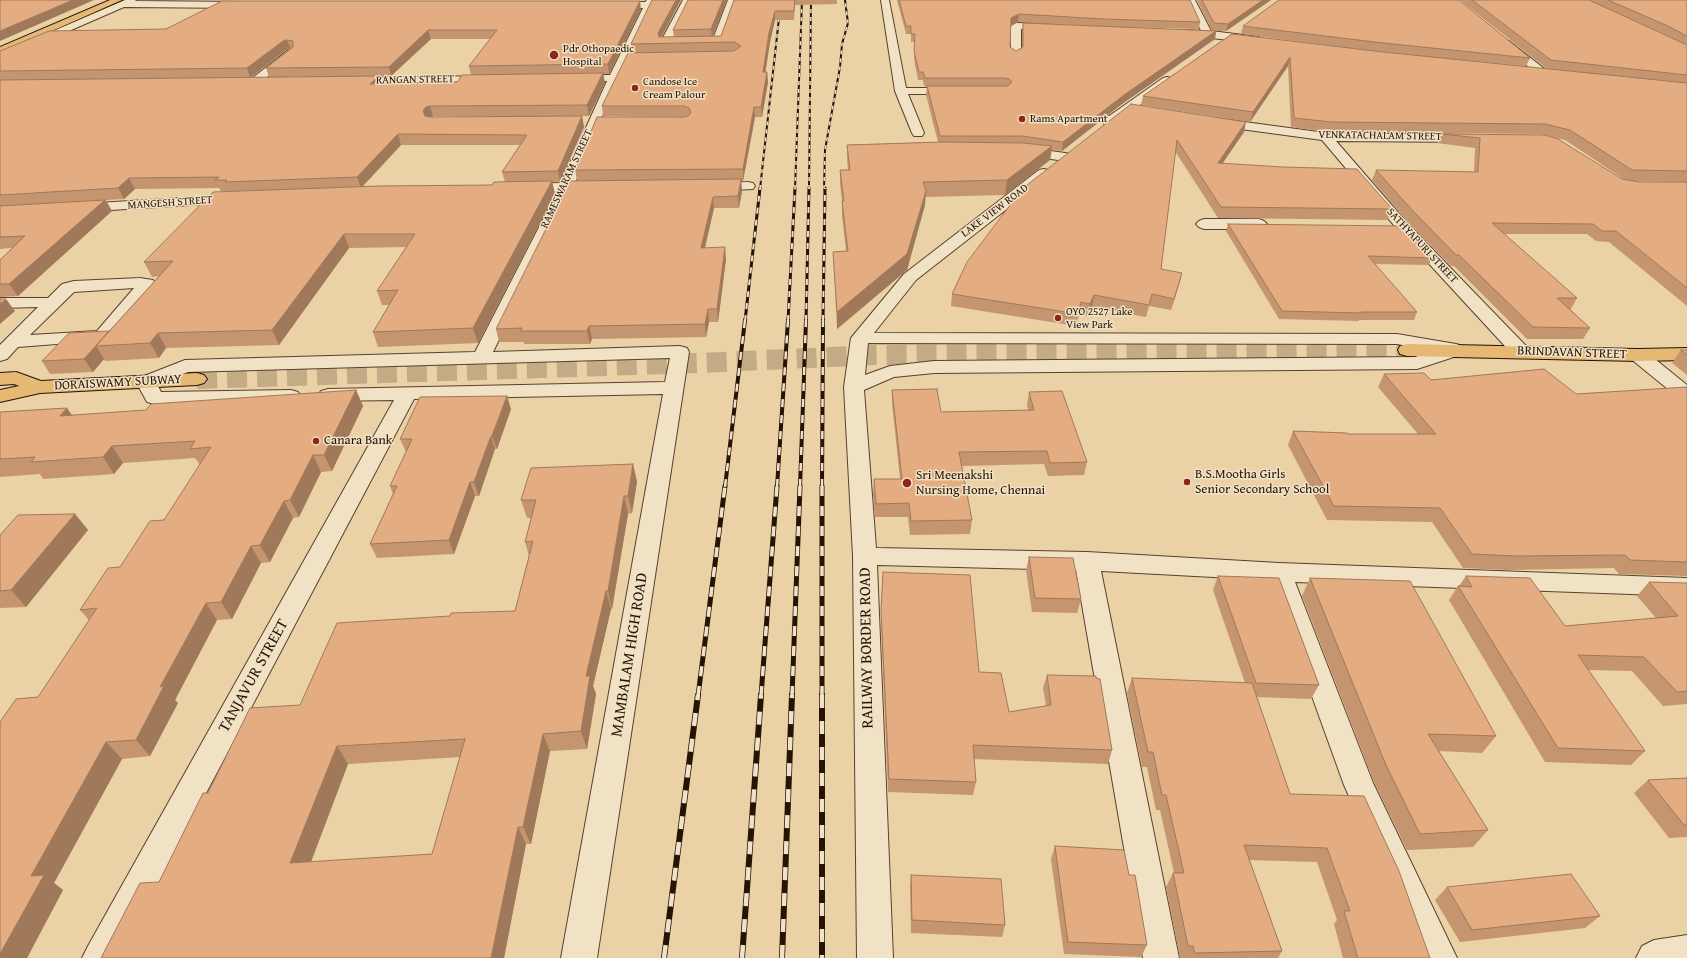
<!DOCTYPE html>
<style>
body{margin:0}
canvas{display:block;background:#ead1a6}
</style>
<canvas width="1687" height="958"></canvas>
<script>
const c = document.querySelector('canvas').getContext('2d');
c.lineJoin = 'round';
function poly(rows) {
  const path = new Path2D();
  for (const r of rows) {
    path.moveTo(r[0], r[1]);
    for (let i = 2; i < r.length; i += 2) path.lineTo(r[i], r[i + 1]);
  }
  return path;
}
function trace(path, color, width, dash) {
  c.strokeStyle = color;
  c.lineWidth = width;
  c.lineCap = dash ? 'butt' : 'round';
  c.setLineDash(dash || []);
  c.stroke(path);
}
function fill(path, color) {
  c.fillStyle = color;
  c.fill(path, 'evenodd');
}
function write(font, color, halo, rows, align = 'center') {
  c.font = font + ' "Gentium Book Plus",serif';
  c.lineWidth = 3;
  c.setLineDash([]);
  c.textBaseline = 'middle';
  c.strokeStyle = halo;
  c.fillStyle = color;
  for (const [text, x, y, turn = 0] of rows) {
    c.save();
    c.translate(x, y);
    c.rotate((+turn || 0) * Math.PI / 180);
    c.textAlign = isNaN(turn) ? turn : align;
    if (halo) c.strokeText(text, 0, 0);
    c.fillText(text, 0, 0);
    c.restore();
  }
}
const majorTunnel = poly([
 [197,379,699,363,875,355,1407,350]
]);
const minor = poly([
 [125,0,136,0,135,1,243,2,248,5,243,8,124,7,0,61,0,54,125,0],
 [647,0,655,0,600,121,575,183,596,183,601,184,603,187,601,190,596,191,571,192,493,352,680,346,687,348,689,352,597,958,561,958,663,394,414,399,119,958,82,958,88,946,394,400,328,401,321,399,318,395,321,391,328,389,665,382,670,358,188,372,157,384,161,392,291,390,298,392,301,396,298,400,291,402,154,404,147,402,136,382,139,378,185,360,475,352,557,192,523,192,518,191,516,188,518,185,523,184,561,183,607,81,574,81,568,78,574,75,610,75,643,8,610,8,605,5,610,2,645,2,647,0],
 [683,0,691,0,672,40,713,39,728,0,736,0,721,44,661,45,660,43,683,0],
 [881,0,889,0,906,88,956,88,960,89,962,91,960,93,956,94,908,94,924,133,922,136,914,136,912,133,895,91,881,0],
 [1187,0,1195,0,1211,31,1259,37,1264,40,1259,43,1182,35,1180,33,1185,30,1201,31,1187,0],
 [1016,23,1053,24,1058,27,1053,30,1021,29,1021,55,1016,58,1011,55,1011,26,1016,23],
 [1505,40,1509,41,1547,71,1548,73,1547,75,1539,75,1501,45,1500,43,1505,40],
 [291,50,295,51,296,53,295,55,258,84,250,84,248,82,250,80,287,51,291,50],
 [489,76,493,77,495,79,493,81,350,84,344,81,350,78,489,76],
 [1167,77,1171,78,1173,80,1171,82,1113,125,1105,125,1103,122,1105,119,1163,78,1167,77],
 [1215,118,1326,133,1474,135,1476,138,1474,141,1470,142,1336,141,1408,224,1528,348,1530,352,1528,356,1521,358,1514,356,1398,230,1322,140,1211,125,1209,122,1211,119,1215,118],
 [1021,147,1065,153,1070,154,1072,157,1070,160,1065,161,1016,154,1014,151,1016,148,1021,147],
 [1044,169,1049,170,1051,173,1049,176,916,280,874,333,1397,334,1456,344,1463,346,1465,350,1463,354,1417,369,934,373,894,377,864,390,876,548,1087,552,1279,563,1687,578,1687,596,1295,582,1373,783,1457,958,1421,958,1344,785,1270,580,1101,571,1179,958,1143,958,1076,570,877,565,893,958,857,958,853,556,844,387,851,338,904,274,1039,170,1044,169],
 [868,343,1397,344,1433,351,1415,357,934,361,890,366,865,375,868,343],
 [748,182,753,183,755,186,753,189,711,191,706,190,704,187,706,184,711,183,748,182],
 [234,195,239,196,241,199,239,202,79,212,74,211,72,208,74,205,79,204,234,195],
 [1204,219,1259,219,1264,221,1267,224,1264,227,1259,229,1204,229,1199,227,1196,224,1199,221,1204,219],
 [140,278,153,280,155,284,108,340,18,347,7,359,0,361,0,345,38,307,0,308,0,298,48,298,62,284,74,281,140,278],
 [134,288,97,331,30,335,74,292,134,288],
 [1638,349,1645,351,1687,385,1687,401,1680,399,1631,359,1629,355,1631,351,1638,349],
 [1687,935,1687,958,1636,958,1642,946,1654,940,1687,935]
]);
const major = poly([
 [110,0,122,0,0,54,0,47,110,0],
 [1407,344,1638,349,1687,348,1687,360,1638,361,1407,356,1400,354,1398,350,1400,346,1407,344],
 [16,372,41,381,197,373,204,375,207,379,204,383,197,385,40,393,0,402,0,390,19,386,14,384,0,385,0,373,16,372]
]);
const railFar4 = poly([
 [760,189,781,0],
 [795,189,802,0],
 [809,189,811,0],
 [824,189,825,150,840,67,842,44,848,23,845,0]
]);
const railFar3 = poly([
 [745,321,760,188],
 [788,321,795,188],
 [806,321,809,188],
 [823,321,825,188]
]);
const railFar2 = poly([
 [725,487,745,320],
 [777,487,788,320],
 [800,487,806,320],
 [822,487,823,320]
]);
const railFar1 = poly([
 [822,486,822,696],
 [698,696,725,486],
 [761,696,777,486],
 [792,696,800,486]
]);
const rail = poly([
 [822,695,822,958],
 [664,958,698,695],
 [742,958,761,695],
 [782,958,792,695]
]);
const wall = poly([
 [727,0,712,36,721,36,734,0,837,0,837,4,795,5,794,20,775,20,770,42,765,72,767,72,768,82,762,117,755,117,743,181,741,181,742,191,739,208,714,208,705,248,726,259,718,322,709,322,706,337,592,339,590,344,524,344,524,342,499,342,496,329,577,181,575,170,686,117,603,116,602,106,632,53,631,44,662,37,674,37,673,30],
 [897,0,1190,0,1200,22,1199,29,1118,27,1216,31,1215,39,1122,104,1062,151,1052,150,1050,160,1005,195,925,197,925,205,907,270,837,329,834,267,833,252,846,251,842,216,842,201,840,184,840,170,848,170,847,159,847,145,938,142,926,95,927,86,924,86,923,80,918,80,914,59,915,42,911,42,911,34,906,34],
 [1018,22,1089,26,1023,23,1022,31,1022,47,1016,51,1010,47,1011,26],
 [1197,0,1271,0,1226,31,1212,31],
 [1460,0,1687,0,1687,182,1630,181,1639,182,1687,182,1687,306,1609,242,1596,241,1587,234,1504,234,1577,298,1571,309,1570,309,1590,328,1583,339,1527,339,1454,266,1451,266,1409,223,1372,180,1376,170,1474,172,1475,148,1437,143,1441,134,1545,135,1622,179,1625,180,1565,140,1540,134,1328,132,1291,127,1288,66,1250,122,1141,105,1143,96,1232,34,1383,52,1590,73,1547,69],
 [1620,14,1664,34,1672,38],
 [641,10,609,74,603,74,605,83,589,116,433,116,430,117,582,116,584,127,560,182,552,182,555,194,478,343,378,347,373,332,389,305,382,305,377,291,406,247,349,248,279,345,166,348,159,358,105,361,104,359,93,372,50,374,42,361,109,331,159,276,152,277,144,262,229,191,221,191,219,188,135,189,124,199,106,200,112,211,18,296,0,297,0,260,12,248,0,249,0,51,166,29],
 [431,39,490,39,469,66,471,75,457,82,381,83,379,76,391,76],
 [291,49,266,68,269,77,251,77,286,50],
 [401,145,520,145,502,172,505,182,492,185,363,186],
 [1243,26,1530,58,1526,66,1380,52,1241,34],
 [1131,104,1244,132,1222,163,1392,209,1388,220,1218,218,1175,151,1161,269,1182,273,1171,310,1149,306,1146,317,1092,307,1088,316,1079,314,1076,326,951,306,952,294],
 [1228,224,1432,258,1429,265,1374,264,1417,312,1414,320,1359,320,1359,321,1279,319,1226,231],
 [1681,350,1687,350,1687,375,1672,363],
 [1384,374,1431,380,1576,394,1687,387,1687,576,1619,574,1614,568,1506,570,1463,568,1432,522,1327,520,1288,445,1293,431,1348,434,1418,434,1378,387],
 [356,390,363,406,332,471,321,472,299,517,293,518,270,562,261,563,232,619,217,620,175,700,178,703,150,756,122,759,54,883,63,890,27,958,0,958,38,697,89,620,80,610,120,567,164,520,200,465,195,458,123,463,114,474,43,479,40,474,0,477,0,412,67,408,71,415,146,410],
 [892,390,941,412,1028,410,1027,405,1029,392,1087,462,1084,475,1048,476,1044,464,961,466,972,520,970,534,910,535,908,517,875,517,873,493,874,479,900,479,892,403],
 [511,409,497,449,495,449,479,496,475,496,454,554,377,558,370,544,393,494,390,486,406,452,400,439],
 [633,464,637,482,632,513,628,514,612,609,611,609,593,686,596,694,587,749,550,751,531,844,526,844,504,958,101,958,159,882,208,793,300,705,450,616,515,611,529,556,525,542,531,518,527,518,521,500],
 [460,757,432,854,311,862,348,764],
 [75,514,88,530,26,607,0,608,0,535],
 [1029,557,1081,599,1077,613,1032,612,1026,570],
 [883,572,979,672,1009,712,1046,706,1043,688,1047,675,1112,750,1108,764,974,759,976,782,973,795,888,792,881,624],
 [1218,576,1319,685,1311,699,1256,697,1290,794,1430,958,1343,958,1334,924,1337,920,1317,862,1249,860,1282,951,1278,958,1180,958,1166,887,1173,873,1174,873,1160,810,1156,810,1147,767,1142,767,1127,693,1132,678,1245,683,1213,590],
 [1466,576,1565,626,1656,618,1637,596,1649,582,1687,583,1687,704,1663,706,1632,671,1588,670,1645,751,1631,765,1545,762,1449,600,1458,586,1459,586],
 [1310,578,1496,736,1482,753,1439,751,1488,830,1473,847,1407,850,1374,782,1302,596],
 [1687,778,1687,837,1669,838,1634,793,1648,780],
 [1055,846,1129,875,1147,945,1141,957,1064,954,1051,859],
 [911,875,1005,925,1002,937,911,933,910,888],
 [1447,887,1600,916,1585,928,1460,942,1435,900]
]);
const shadedWall = poly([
 [73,0,94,0,0,41,0,31],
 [676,0,681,0,659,42,658,33],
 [723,0,727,0,712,38,711,29],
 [1263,0,1271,0,1226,31,1228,24],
 [640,1,641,10,609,74,608,64],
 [775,11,775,20,770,42,764,82,763,72,769,33],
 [1019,14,1018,22,1010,26,1011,18],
 [428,30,431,39,391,76,389,67],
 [1216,31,1215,39,1122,104,1062,151,1063,142,1124,95],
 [287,40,291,49,286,50,250,78,247,68,283,41],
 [1290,57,1288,66,1250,122,1253,112],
 [767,72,768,82,762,117,761,107],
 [603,73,605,83,589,116,587,105],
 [379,76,382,85,370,84],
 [430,106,433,116,429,118,426,121,423,111,426,107],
 [754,107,755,117,743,181,743,169],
 [582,116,584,127,560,182,558,171],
 [1246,122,1244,132,1216,173,1218,163],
 [398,134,401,145,361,188,357,177],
 [1052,146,1050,160,1005,195,1007,180],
 [129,178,135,189,124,199,118,188],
 [741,179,742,191,739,208,738,196],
 [552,181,555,194,478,343,473,328],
 [926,191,925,205,907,270,837,329,837,312],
 [713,197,714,208,702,260,701,248],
 [105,200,112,211,18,296,9,284],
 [344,234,349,248,279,345,272,330],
 [725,247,726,259,718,322,717,309],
 [1182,273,1179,285,1171,310,1174,299],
 [1094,295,1092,307,1088,316,1090,304],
 [6,299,15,311,0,324,0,304],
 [708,309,709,322,706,337,705,324],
 [589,326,592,339,590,344,587,331],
 [158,333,166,348,159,358,150,343],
 [96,346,104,359,93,372,84,359],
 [356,390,363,406,332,471,324,455],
 [507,396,511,409,497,449,492,436],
 [67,408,78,424,60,416],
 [491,436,495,449,479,496,474,482],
 [112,446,123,463,114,474,103,457],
 [313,455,321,472,299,517,290,500],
 [633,464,637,482,632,513,628,496],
 [470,482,475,496,454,554,449,540],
 [624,496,628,514,612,609,608,591],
 [284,501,293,518,270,562,260,545],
 [75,514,88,530,26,607,11,590],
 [251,546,261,563,232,619,221,602],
 [606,591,611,609,593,686,596,694,587,749,581,731,586,676],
 [206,603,217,620,175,700,178,703,150,756,136,740,160,687],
 [543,734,550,751,531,844,523,827],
 [106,742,122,759,54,883,63,890,27,958,0,958,0,954,31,876],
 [337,746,348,764,304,880,290,863],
 [518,827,526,844,504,958,491,958]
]);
const building = poly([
 [0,0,73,0,0,31,0,0],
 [652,0,676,0,658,33,659,37,721,36,734,0,795,0,794,11,775,11,769,33,763,72,767,72,761,107,754,107,743,169,575,170,597,117,684,117,688,116,691,113,689,108,684,106,602,106,628,53,734,51,741,46,734,42,631,44,652,0],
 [688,0,723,0,711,29,673,30,688,0],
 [899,0,1190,0,1200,22,1104,19,1019,14,1011,18,1010,47,1016,51,1023,47,1023,23,1216,31,1124,95,1063,142,1022,136,940,136,927,86,1008,86,1012,82,1009,79,1004,78,925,78,923,72,919,72,914,51,915,34,911,34,911,26,906,26,899,0],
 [1202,0,1263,0,1228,24,1214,23,1202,0],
 [1279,0,1459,0,1530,58,1383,43,1243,26,1279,0],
 [1472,0,1589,0,1687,45,1687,75,1551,60,1472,0],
 [1608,0,1687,0,1687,36,1668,26,1608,0],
 [222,1,640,1,608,64,469,66,497,30,428,30,389,67,266,68,293,47,293,41,287,40,283,41,247,68,0,71,0,51,49,31,166,29,222,1],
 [1232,34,1383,52,1687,83,1687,171,1632,170,1570,130,1545,124,1332,122,1294,118,1290,57,1253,112,1143,96,1232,34],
 [603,73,587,105,430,106,426,107,423,111,425,116,430,117,582,116,558,171,502,172,527,135,398,134,357,177,225,182,227,180,215,180,219,177,129,178,118,188,0,195,0,80,379,76,370,84,457,82,462,75,603,73],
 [1131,104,1246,122,1218,163,1283,167,1357,169,1392,209,1221,207,1177,140,1161,269,1182,273,1174,299,1152,294,1149,305,1094,295,1090,304,1081,302,1078,314,952,294,967,262,1023,188,1131,104],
 [1441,134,1545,135,1558,139,1622,179,1639,182,1687,182,1687,288,1616,231,1602,231,1593,224,1492,223,1577,298,1557,298,1590,328,1533,327,1459,255,1456,255,1414,212,1376,170,1478,172,1480,138,1441,134],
 [942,142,1023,143,1052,146,1007,180,923,182,926,191,907,254,837,312,833,252,848,251,842,201,844,201,840,170,850,170,847,145,942,142],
 [741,179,738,196,713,197,701,248,725,247,717,309,708,309,705,324,589,326,587,331,521,331,522,328,496,329,570,181,741,179],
 [552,181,473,328,373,332,398,290,377,291,415,234,344,234,272,330,158,333,150,343,96,346,173,261,144,262,213,192,379,186,492,185,494,182,552,181],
 [105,200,9,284,0,284,0,260,25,236,0,237,0,206,105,200],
 [1228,224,1401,226,1432,258,1368,256,1417,312,1361,312,1362,313,1282,311,1228,224],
 [0,299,6,299,0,304,0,299],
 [109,331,84,359,42,361,69,333,109,331],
 [1681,350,1687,350,1687,355,1681,350],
 [1544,369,1576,394,1687,387,1687,562,1630,560,1625,555,1515,556,1472,554,1440,508,1334,506,1293,431,1347,433,1348,434,1436,434,1384,374,1424,373,1431,380,1544,369],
 [937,389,941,412,1034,410,1029,392,1062,391,1087,462,1050,463,1047,451,959,452,972,520,911,521,909,503,876,504,874,479,902,479,892,390,937,389],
 [356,390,324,455,313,455,290,500,284,501,260,545,251,546,221,602,206,603,160,687,164,686,136,740,106,742,31,876,44,875,0,954,0,722,16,699,38,697,97,608,80,610,108,568,120,567,150,521,164,520,211,447,190,449,195,441,112,446,103,457,31,462,35,457,0,459,0,412,67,408,60,416,146,410,151,404,356,390],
 [507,396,492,436,491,436,474,482,470,482,449,540,370,544,397,486,390,486,412,439,400,439,420,397,507,396],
 [633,464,628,496,624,496,608,591,606,591,586,676,590,676,581,731,543,734,523,827,518,827,491,958,101,958,140,883,159,882,203,793,208,793,250,708,300,705,337,623,450,616,451,613,515,611,533,541,525,542,536,500,521,500,531,468,633,464],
 [465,739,432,854,290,863,337,746,465,739],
 [75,514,11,590,0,591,0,535,18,515,75,514],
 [1029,557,1073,558,1081,599,1035,598,1029,557],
 [883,572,970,575,979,672,1001,673,1009,712,1051,705,1047,675,1096,676,1096,678,1100,679,1112,750,973,745,976,782,889,779,881,610,883,572],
 [1218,576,1279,578,1319,685,1256,683,1218,576],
 [1466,576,1530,578,1565,626,1678,616,1649,582,1687,583,1687,691,1677,692,1644,657,1578,655,1645,751,1558,748,1458,586,1472,587,1466,576],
 [1310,578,1410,581,1496,736,1428,734,1488,830,1420,834,1386,765,1310,578],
 [1132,678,1252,683,1290,794,1364,796,1399,871,1430,958,1358,958,1344,911,1350,911,1327,848,1244,845,1282,951,1195,953,1193,946,1188,946,1173,873,1184,873,1166,795,1162,795,1153,752,1148,752,1132,678],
 [1687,778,1687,825,1684,825,1648,780,1687,778],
 [1055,846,1124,850,1129,875,1135,875,1147,945,1068,942,1055,846],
 [1571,874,1600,916,1472,930,1447,887,1571,874],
 [911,875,1001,879,1005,925,912,920,911,875]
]);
const markers = [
 [554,55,5,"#8f2418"],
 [635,88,4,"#8f2418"],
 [1022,119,4,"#8f2418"],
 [1058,318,4,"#8f2418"],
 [316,441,4,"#8f2418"],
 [1187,482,4,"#8f2418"],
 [907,483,5,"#8f2418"]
];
const farPoinames = [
 ["Pdr Othopaedic",563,49],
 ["Hospital",563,62],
 ["Candose Ice",643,82],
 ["Cream Palour",643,95],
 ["Rams Apartment",1030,119],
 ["OYO 2527 Lake",1066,312],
 ["View Park",1066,325]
];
const farStreetnames = [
 ["RANGAN STREET",415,80,-1],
 ["VENKATACHALAM STREET",1380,136,1],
 ["RAMESWARAM STREET",567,179,-65],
 ["MANGESH STREET",170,203,-4],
 ["LAKE VIEW ROAD",995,211,-37],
 ["SATHYAPURI STREET",1422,246,47]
];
const streetNames = [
 ["BRINDAVAN STREET",1572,353,2],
 ["DORAISWAMY SUBWAY",118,383,-3]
];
const poiNames = [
 ["Canara Bank",324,441],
 ["B.S.Mootha Girls",1195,475],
 ["Senior Secondary School",1195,490],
 ["Sri Meenakshi",916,476],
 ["Nursing Home, Chennai",916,491]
];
const nearStreetnames = [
 ["RAILWAY BORDER ROAD",867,648,-91],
 ["MAMBALAM HIGH ROAD",630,655,-81],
 ["TANJAVUR STREET",254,676,-61]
];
trace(majorTunnel, '#c3ab86', 20, [20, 10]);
trace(minor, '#57422e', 2);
trace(major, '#261306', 2);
fill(minor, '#f1e1c5');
fill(major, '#e5b873');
trace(railFar4, '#261306', 2);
trace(railFar3, '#261306', 3);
trace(railFar2, '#261306', 4);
trace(railFar1, '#261306', 5);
trace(rail, '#261306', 6);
trace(railFar4, '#f1e1c5', 1.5, [4]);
trace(railFar3, '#f1e1c5', 2, [6]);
trace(railFar2, '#f1e1c5', 2.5, [8]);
trace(railFar1, '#f1e1c5', 3.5, [10]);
trace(rail, '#f1e1c5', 4.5, [13]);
fill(wall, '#c4956f');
fill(shadedWall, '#a0795a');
fill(building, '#e4ad81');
trace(building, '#a0795a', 1);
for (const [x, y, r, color] of markers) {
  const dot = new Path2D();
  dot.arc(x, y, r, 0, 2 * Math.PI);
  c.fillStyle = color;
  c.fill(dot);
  trace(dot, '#f1e1c5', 1.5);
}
write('11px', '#261306', '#f1e1c5', farPoinames, 'left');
write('11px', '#261306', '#f1e1c5', farStreetnames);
write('13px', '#261306', '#f1e1c5', streetNames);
write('13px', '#261306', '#f1e1c5', poiNames, 'left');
write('16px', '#261306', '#f1e1c5', nearStreetnames);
</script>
